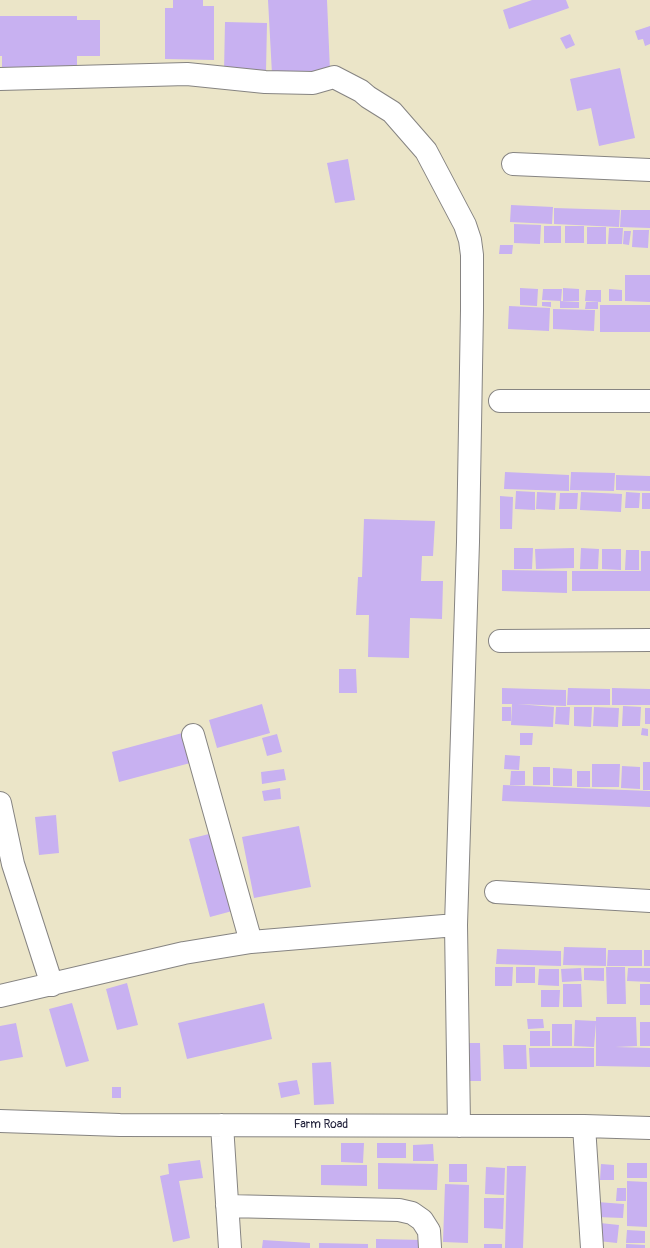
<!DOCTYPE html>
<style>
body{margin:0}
canvas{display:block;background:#ebe5c8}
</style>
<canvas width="650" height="1248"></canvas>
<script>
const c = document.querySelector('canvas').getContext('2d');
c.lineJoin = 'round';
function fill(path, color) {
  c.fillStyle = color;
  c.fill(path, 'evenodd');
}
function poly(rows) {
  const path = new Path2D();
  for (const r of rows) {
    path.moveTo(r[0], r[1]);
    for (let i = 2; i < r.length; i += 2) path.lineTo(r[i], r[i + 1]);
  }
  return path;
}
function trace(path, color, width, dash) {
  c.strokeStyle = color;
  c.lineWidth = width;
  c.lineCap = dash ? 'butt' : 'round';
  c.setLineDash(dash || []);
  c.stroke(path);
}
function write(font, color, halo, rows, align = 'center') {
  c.font = font + ' Pangolin,sans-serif';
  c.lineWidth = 4;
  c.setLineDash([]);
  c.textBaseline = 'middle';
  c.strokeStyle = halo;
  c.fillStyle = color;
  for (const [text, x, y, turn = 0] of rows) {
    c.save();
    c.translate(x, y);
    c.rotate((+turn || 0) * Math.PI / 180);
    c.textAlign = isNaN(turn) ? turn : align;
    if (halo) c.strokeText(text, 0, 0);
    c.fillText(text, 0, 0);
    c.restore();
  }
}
const building = poly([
 [173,0,203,0,203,6,214,6,214,60,165,59,165,8,173,8],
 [268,0,327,0,330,71,272,74],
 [532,0,566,0,569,8,509,29,503,10],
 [0,16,77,16,77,20,100,20,100,56,77,56,77,67,2,67,2,56,0,56],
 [225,22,267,23,266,72,224,72],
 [650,26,650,44,645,46,643,39,638,40,635,31],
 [570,34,575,45,566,49,560,38],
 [620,68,635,138,599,146,591,108,577,111,570,79],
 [348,159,355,200,335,203,327,163],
 [511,205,553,207,552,224,510,222],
 [554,208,620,210,619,227,554,224],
 [621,210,650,210,650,228,620,227],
 [514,224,541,225,540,244,514,243],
 [544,226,561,226,561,243,544,243],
 [565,226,584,226,584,243,565,243],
 [587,227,606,227,606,244,587,244],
 [609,228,623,228,622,244,608,244],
 [633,230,649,230,648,248,632,247],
 [624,231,631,231,629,245,623,244],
 [500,245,513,245,512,254,499,254],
 [625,275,650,275,650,302,625,301],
 [520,288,538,289,537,306,520,305],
 [563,288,579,289,579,301,563,301],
 [543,289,562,289,561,301,542,300],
 [609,289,622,290,622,301,609,301],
 [586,290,601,290,601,302,585,301],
 [560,301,579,302,579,308,560,308],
 [542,302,551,302,551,307,542,306],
 [586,302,598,302,598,309,585,309],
 [600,305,650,305,650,332,600,332],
 [509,306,550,308,549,331,508,329],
 [553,309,595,310,594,331,553,329],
 [505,472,569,475,569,491,504,489],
 [571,472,615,473,614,491,570,490],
 [616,475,650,476,650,491,616,490],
 [516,491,535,492,535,510,515,509],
 [537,492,556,493,555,510,536,509],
 [581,492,622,494,621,512,580,510],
 [626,492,640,493,639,508,625,508],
 [560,493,578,493,577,509,559,509],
 [642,493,650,493,650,509,642,509],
 [500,496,513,497,512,529,500,529],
 [364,519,435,521,433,556,422,556,421,581,443,581,442,619,410,618,409,658,368,657,369,615,356,615,358,577,362,577],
 [514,548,533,548,532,569,514,569],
 [574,548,574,568,536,569,535,549],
 [581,548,599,549,598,569,580,569],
 [602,549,621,549,621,570,602,569],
 [626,550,639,550,639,570,625,570],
 [641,551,650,551,650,591,572,591,572,571,641,571],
 [502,570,567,571,567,593,502,591],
 [339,669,356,669,357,693,339,693],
 [502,688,566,690,566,706,517,704,554,707,553,727,511,725,512,704,502,704],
 [568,688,610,689,610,705,567,705],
 [612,688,650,689,650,705,612,705],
 [262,704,270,733,217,748,209,720],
 [623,706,641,707,640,726,622,726],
 [502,707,511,707,511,721,502,721],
 [556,707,570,707,569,725,555,724],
 [574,707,592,707,591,727,574,726],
 [594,707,619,708,618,727,593,726],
 [645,708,650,708,650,724,645,724],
 [642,728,648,729,648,736,641,735],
 [186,732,194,762,119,782,112,752],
 [520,733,533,733,532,745,520,745],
 [277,734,282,752,267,756,262,738],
 [505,755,520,756,519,770,504,769],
 [643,762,650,762,650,790,643,790],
 [592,764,620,764,619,787,592,787],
 [622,766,640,767,640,789,621,788],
 [533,767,550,767,550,785,533,785],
 [553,768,572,769,572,786,553,786],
 [284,769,286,780,262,784,261,772],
 [511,771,525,771,525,785,510,785],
 [577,771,590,771,590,787,577,787],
 [503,785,650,791,650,807,502,801],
 [280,788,281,799,264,801,262,791],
 [56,815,59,853,39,855,35,817],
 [299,826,311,887,254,898,242,837],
 [217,832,236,910,210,917,189,839],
 [564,947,606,948,606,966,563,965],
 [497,949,561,951,561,966,496,964],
 [608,950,642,950,642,966,607,966],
 [644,950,650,950,650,966,644,966],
 [495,967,513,967,512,986,495,986],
 [516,967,535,967,535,983,516,983],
 [606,967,625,967,626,1004,607,1004],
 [581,968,582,981,562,982,561,969],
 [584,968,604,968,604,981,584,980],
 [628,968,650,968,650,982,627,981],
 [539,969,559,969,559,986,538,985],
 [127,983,138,1025,117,1030,106,989],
 [563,984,581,984,582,1007,563,1007],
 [640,984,650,984,650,1005,640,1005],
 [541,990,560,990,559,1007,541,1007],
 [72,1003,89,1061,66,1067,49,1009],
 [264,1003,272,1039,187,1059,178,1023],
 [596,1017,636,1017,637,1046,615,1047,650,1048,650,1067,596,1066,596,1023,594,1047,574,1046,575,1020,596,1021],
 [527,1019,543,1019,544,1028,528,1029],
 [640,1022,650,1022,650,1046,640,1046],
 [16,1023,23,1057,0,1061,0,1026],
 [552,1024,572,1024,572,1046,552,1046],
 [530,1031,550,1031,550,1046,530,1046],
 [466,1043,480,1043,481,1081,467,1081],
 [503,1045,526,1045,527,1069,504,1069],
 [529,1048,594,1048,594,1067,530,1067],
 [331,1062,334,1104,314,1105,312,1063],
 [297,1080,300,1094,281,1098,278,1083],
 [112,1087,121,1087,121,1098,112,1098],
 [341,1143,364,1143,363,1163,341,1162],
 [377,1143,406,1143,406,1158,377,1158],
 [433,1144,434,1161,413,1161,413,1145],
 [200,1160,203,1178,179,1181,190,1238,173,1242,160,1176,169,1174,168,1164],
 [378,1163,438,1164,437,1190,378,1189],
 [627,1163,647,1163,647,1178,627,1178],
 [449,1164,467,1164,467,1182,449,1182],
 [601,1164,614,1165,614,1180,600,1180],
 [321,1165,367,1165,367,1186,321,1185],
 [507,1166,526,1166,523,1248,505,1248],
 [486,1167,505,1168,504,1195,485,1194],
 [627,1181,647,1182,647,1227,627,1226],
 [445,1184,469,1185,468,1243,443,1242],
 [617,1188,626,1188,626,1201,616,1201],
 [484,1198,504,1198,503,1229,484,1228],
 [597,1202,624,1204,623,1218,597,1217],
 [600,1223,619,1225,617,1243,598,1241],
 [627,1230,645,1231,645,1243,626,1243],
 [376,1239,424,1240,424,1248,376,1248],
 [263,1240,310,1243,310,1248,262,1248],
 [319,1243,368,1244,368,1248,319,1248],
 [484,1244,502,1244,502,1248,484,1248],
 [626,1244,645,1245,645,1248,626,1248]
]);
const minor = poly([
 [0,79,187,74,265,82,313,83,334,77,361,91,368,97,392,112,426,151,465,225,470,240,472,255,472,310,468,542,456,925,459,1126],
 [513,164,650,170],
 [500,401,650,401],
 [500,641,650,640],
 [193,735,251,942],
 [0,803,13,864,52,985],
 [496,892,650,901],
 [0,996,184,953,251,942,456,925],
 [0,1121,120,1125,584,1126,650,1128],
 [222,1125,230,1248],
 [584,1126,592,1248],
 [227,1206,399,1210,412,1213,422,1220,429,1231,430,1248]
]);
const streetNames = [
 ["Farm Road",321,1125]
];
fill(building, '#c8b1f1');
trace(minor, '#868482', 24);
trace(minor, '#fff', 22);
write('12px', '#22223b', '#fff', streetNames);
</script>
